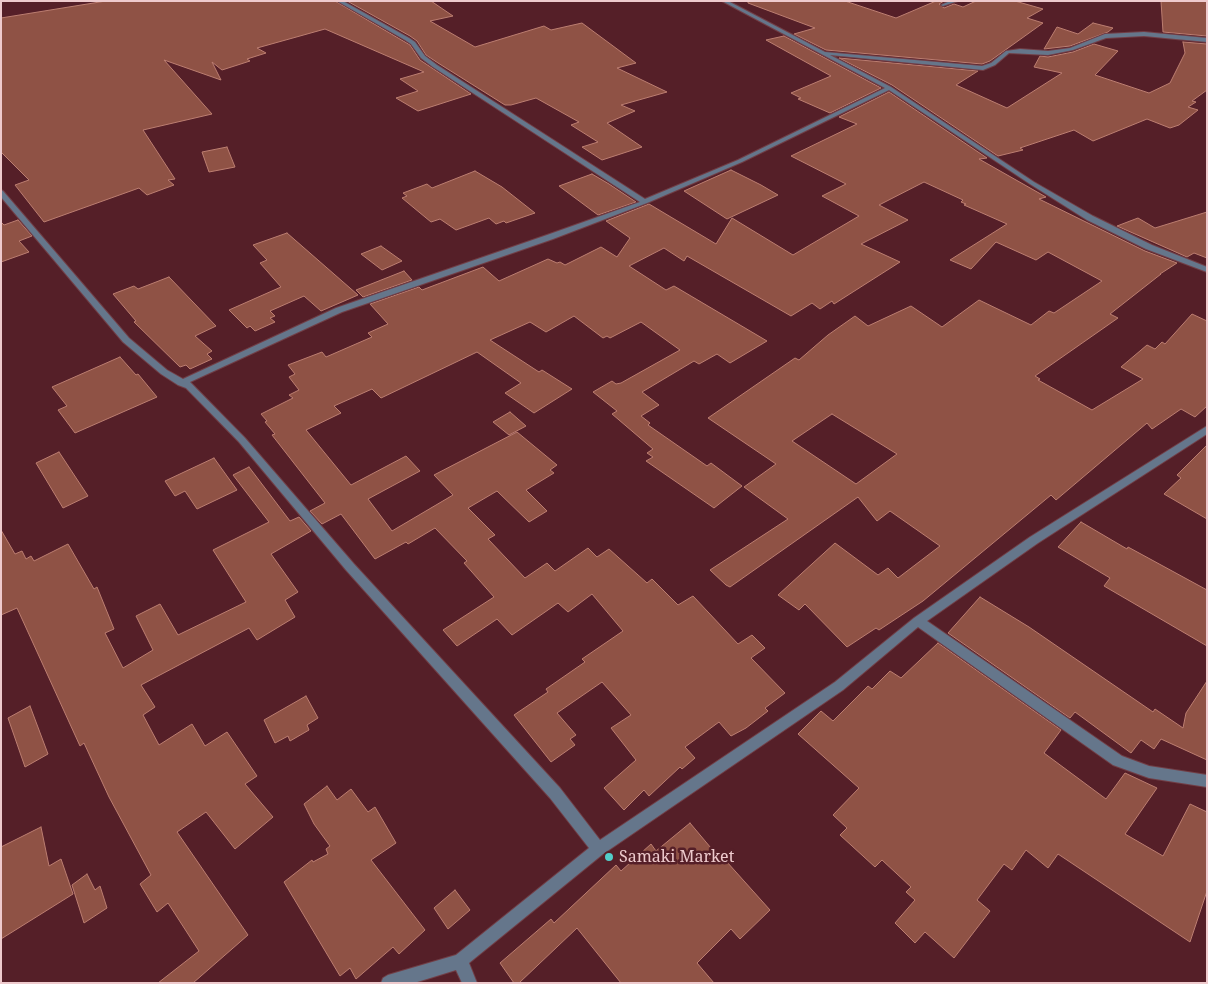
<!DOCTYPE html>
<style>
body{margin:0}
#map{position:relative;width:1208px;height:984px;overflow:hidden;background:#551f28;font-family:"Noto Serif",serif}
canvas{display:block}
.frame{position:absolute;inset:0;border:2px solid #eecacd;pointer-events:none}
</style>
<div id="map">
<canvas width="1208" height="984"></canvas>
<div class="frame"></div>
</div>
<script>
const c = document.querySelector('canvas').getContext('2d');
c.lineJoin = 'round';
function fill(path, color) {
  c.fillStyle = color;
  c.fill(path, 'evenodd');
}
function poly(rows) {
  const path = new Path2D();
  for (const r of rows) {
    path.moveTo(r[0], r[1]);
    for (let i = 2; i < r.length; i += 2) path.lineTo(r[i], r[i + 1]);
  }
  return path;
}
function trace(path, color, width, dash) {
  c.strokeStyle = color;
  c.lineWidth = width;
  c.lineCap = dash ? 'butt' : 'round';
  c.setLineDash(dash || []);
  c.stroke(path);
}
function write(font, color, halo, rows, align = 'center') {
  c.font = font + ' "Noto Serif",serif';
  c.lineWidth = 5;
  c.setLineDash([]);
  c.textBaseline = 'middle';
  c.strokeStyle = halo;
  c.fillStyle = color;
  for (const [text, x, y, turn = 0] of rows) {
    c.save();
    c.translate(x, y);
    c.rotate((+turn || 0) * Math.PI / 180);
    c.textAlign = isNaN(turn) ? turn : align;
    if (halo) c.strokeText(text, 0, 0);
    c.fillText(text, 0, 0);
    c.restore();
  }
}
const building = poly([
 [106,1,335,1,410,45,420,60,471,94,418,111,396,98,418,91,400,79,424,72,325,29,257,48,266,53,247,59,250,61,222,70,212,62,221,80,164,60,212,114,143,130,175,179,168,180,174,185,147,195,139,188,44,222,15,185,29,180,1,152,1,18,106,1],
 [347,1,431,1,453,16,430,21,475,47,544,26,551,30,582,23,636,63,617,68,667,92,621,105,635,111,607,123,642,147,602,160,582,147,598,142,571,125,579,122,536,98,511,105,505,105,438,63,426,55,417,41,410,36,347,1],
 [748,1,845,1,896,18,936,1,944,1,939,4,944,8,954,4,963,7,976,1,1015,1,1043,9,1027,18,1043,23,990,61,982,64,826,50,794,34,815,28,748,3,748,1],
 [1161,1,1207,1,1207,36,1163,32,1161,1],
 [1093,23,1113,28,1108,32,1070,46,1044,49,1057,27,1078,34,1093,23],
 [784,36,881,88,830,113,798,99,801,98,791,93,831,76,766,40,784,36],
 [1183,42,1207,44,1207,90,1192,101,1196,102,1188,107,1198,110,1179,125,1170,128,1147,119,1093,141,1074,130,1020,148,1023,150,998,156,892,85,839,58,978,71,956,85,1007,108,1062,73,1034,67,1040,56,1048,57,1073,52,1094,44,1118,51,1095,75,1149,93,1170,83,1185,53,1183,42],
 [889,92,987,158,979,159,1046,197,1039,199,1145,251,1177,263,1160,274,1161,274,1110,314,1118,318,1035,376,1040,379,1038,380,1092,410,1143,379,1121,367,1147,345,1155,349,1162,342,1165,344,1192,314,1207,321,1207,406,1195,417,1181,409,1152,429,1147,423,1056,500,1051,495,923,601,879,630,876,628,847,647,805,604,799,610,778,595,835,543,878,575,888,568,898,578,940,546,890,511,877,521,858,497,730,587,726,585,710,570,788,519,744,487,776,464,708,418,795,358,799,360,828,335,855,316,868,326,911,306,942,327,979,300,1031,325,1049,311,1054,313,1102,281,1048,252,1036,260,996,242,971,269,950,260,1007,224,964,205,966,204,961,202,963,200,924,182,879,205,908,220,861,244,900,262,834,304,832,301,820,309,812,303,791,316,687,256,684,261,664,248,629,266,666,290,674,286,767,341,730,363,717,354,699,364,694,361,642,392,659,405,641,416,650,423,648,425,707,466,711,463,742,486,714,508,646,461,653,457,647,453,653,449,612,414,617,411,593,392,612,381,616,384,621,383,680,350,641,322,610,338,607,336,603,338,574,316,546,332,530,322,490,340,539,372,542,370,572,389,534,413,505,393,521,383,477,352,381,398,372,389,334,406,341,413,306,430,351,485,406,456,420,471,368,499,392,531,453,495,434,475,517,432,557,465,550,470,554,473,526,490,547,511,529,522,497,491,468,508,495,535,488,539,525,578,547,563,555,571,588,548,597,557,609,549,647,583,652,579,678,605,693,596,738,644,752,635,765,648,751,658,785,693,765,708,768,711,746,728,731,736,719,722,685,747,695,758,682,769,680,767,649,796,644,790,624,810,604,788,636,760,611,728,631,715,602,682,557,713,576,735,570,739,575,745,551,762,514,715,548,692,546,689,585,662,582,659,623,631,592,594,568,612,558,603,512,635,497,619,457,646,443,630,494,597,464,563,467,561,435,528,408,544,406,542,375,559,341,514,322,524,310,511,325,503,272,435,275,434,265,422,267,421,261,414,293,398,289,395,299,390,289,377,295,374,288,365,322,352,326,357,372,337,368,333,388,324,370,304,419,287,422,290,483,267,499,281,548,259,557,263,560,262,565,265,601,247,617,257,630,238,606,221,649,204,716,244,732,218,793,255,859,216,822,196,846,184,791,156,857,124,839,117,889,92],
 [832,414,897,454,856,484,792,441,832,414],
 [227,147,235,167,209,172,202,152,227,147],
 [731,170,761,185,778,195,727,219,684,191,731,170],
 [475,171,502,187,535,213,506,223,504,221,496,224,489,218,456,230,440,219,431,222,402,198,407,196,403,193,427,184,432,188,475,171],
 [592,174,609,184,636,202,598,215,559,186,592,174],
 [1207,212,1207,258,1194,253,1187,257,1117,226,1138,218,1155,228,1207,212],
 [18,220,32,236,19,241,29,252,1,262,1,222,4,225,18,220],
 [287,233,358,295,321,311,304,296,270,311,275,316,270,318,275,322,255,331,250,326,247,328,229,310,281,287,260,263,267,260,253,245,287,233],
 [381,246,402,261,382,270,361,254,381,246],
 [404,271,412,280,363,297,356,290,404,271],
 [169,277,216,326,195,336,212,351,207,354,212,359,190,369,186,365,180,367,134,322,136,321,113,294,134,286,138,289,169,277],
 [120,357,136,375,138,374,157,397,75,433,58,410,67,406,52,387,120,357],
 [510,412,526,426,509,435,493,422,510,412],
 [1207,445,1207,519,1164,494,1181,478,1177,475,1207,445],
 [59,452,88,496,63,508,36,463,59,452],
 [214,458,237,490,197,509,185,491,175,496,165,481,214,458],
 [249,467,290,521,299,517,311,531,271,554,298,592,285,600,295,617,257,640,249,628,141,685,155,707,143,715,159,745,192,724,205,746,227,732,257,776,245,784,273,817,235,849,206,812,177,832,248,935,193,983,158,983,199,951,168,903,157,912,140,884,151,875,109,797,84,743,80,746,17,608,1,615,1,530,15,554,22,551,26,559,31,556,34,561,68,544,94,589,97,587,114,629,105,633,123,668,153,650,136,616,160,604,178,635,246,602,213,550,269,522,233,475,249,467],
 [1081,522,1127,549,1128,547,1207,590,1207,646,1104,586,1110,578,1058,547,1081,522],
 [980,597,1029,627,1153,712,1155,709,1183,728,1186,713,1207,681,1207,760,1161,739,1154,749,1141,740,1131,753,1075,712,1070,718,948,633,980,597],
 [938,643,1061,730,1044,753,1106,799,1125,773,1157,788,1125,834,1163,856,1190,804,1207,812,1207,891,1190,942,1058,854,1048,868,1026,850,1012,870,1004,864,977,900,990,911,954,958,925,932,915,943,895,923,915,900,906,892,911,887,882,860,875,867,840,835,847,828,833,815,859,788,798,734,821,711,833,721,868,686,872,689,890,671,901,678,938,643],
 [306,696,318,718,307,725,309,730,290,741,288,736,275,743,264,720,306,696],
 [30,706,48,754,25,767,8,718,30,706],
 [327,786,337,800,351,789,368,812,375,807,396,843,371,860,425,930,399,954,393,947,356,979,350,968,340,976,284,882,312,860,313,862,328,854,326,849,330,846,314,824,304,804,327,786],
 [690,823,716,854,718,852,770,910,740,939,731,929,697,963,714,983,621,983,577,928,519,983,514,983,500,963,551,919,554,923,616,865,621,871,651,844,656,851,690,823],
 [41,827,49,866,61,859,73,894,1,939,1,847,41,827],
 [87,874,95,890,100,886,107,908,84,923,72,885,87,874],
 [455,890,470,910,448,929,434,908,455,890]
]);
const minor = poly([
 [337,1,343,1,409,38,415,42,425,56,437,65,645,199,738,160,885,88,722,1,728,1,825,52,982,66,991,63,1006,51,1020,49,1048,51,1070,48,1105,34,1144,32,1207,38,1207,42,1144,36,1106,38,1073,50,1048,55,1009,53,995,65,983,70,830,55,891,87,1034,182,1093,216,1152,245,1207,267,1207,272,1146,249,1087,220,1030,184,889,90,742,162,647,203,553,239,342,312,190,382,245,438,354,564,560,788,600,840,835,682,914,618,1030,537,1207,426,1207,434,1038,543,927,621,1122,756,1149,766,1207,775,1207,787,1149,778,1113,765,918,627,843,690,603,854,469,963,477,983,462,983,456,970,414,983,381,983,383,978,388,975,456,955,589,848,550,798,346,570,239,442,186,388,178,385,161,374,123,342,1,197,1,190,3,191,129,338,167,370,183,379,336,308,547,235,640,202,433,67,421,58,411,44,405,40,337,1],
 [950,1,958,1,943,6,941,5,950,1]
]);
const markers = [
 [609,857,5,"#53cdca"]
];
const nearPoinames = [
 ["Samaki Market",619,857]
];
fill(building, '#8f5245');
trace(building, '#bc7e71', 1);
trace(minor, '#713e46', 2);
fill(minor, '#65768b');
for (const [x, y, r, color] of markers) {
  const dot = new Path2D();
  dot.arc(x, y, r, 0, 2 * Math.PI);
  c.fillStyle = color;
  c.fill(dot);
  trace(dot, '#551f28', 2);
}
write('16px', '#eecacd', '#551f28', nearPoinames, 'left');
</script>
